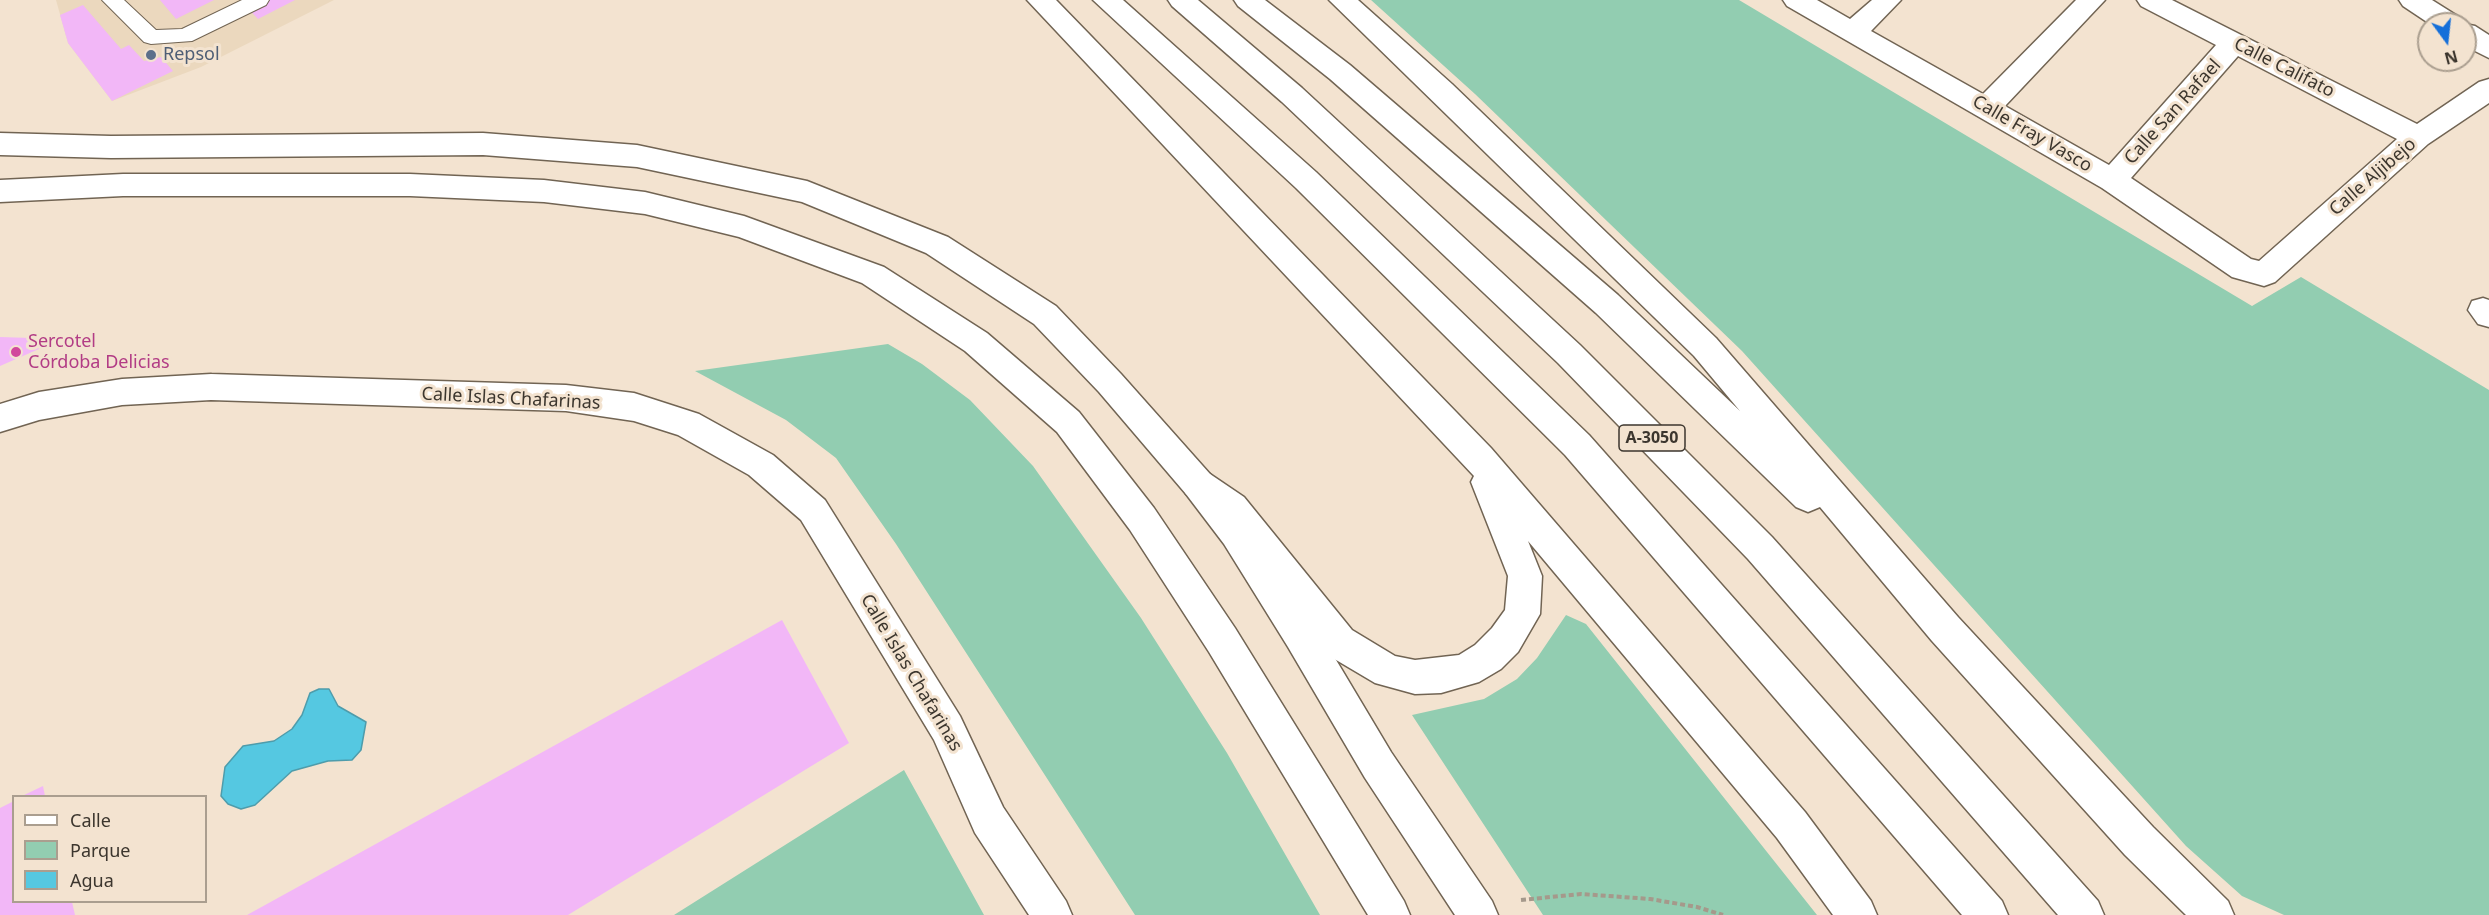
<!DOCTYPE html>
<meta charset="utf-8">
<style>
body{margin:0}
#map{position:relative;width:2489px;height:915px;overflow:hidden;background:#f3e3d0;font-family:"Noto Sans",sans-serif}
canvas{display:block}
.legend{position:absolute;left:12px;top:795px;width:195px;height:108px;box-sizing:border-box;background:#f3e3d0;border:2px solid #aa9e8f;margin:0;padding:8px 10px;list-style:none;font-size:18px;color:#3c362e}
.legend li{display:flex;align-items:center;gap:12px;height:30px}
.legend b{width:30px;border:2px solid #aa9e8f}
.north{position:absolute;left:2417px;top:12px;width:60px;height:60px;box-sizing:border-box;background:#f3e3d0;border:2px solid #aa9e8f;border-radius:50%;rotate:165deg;font-size:16px;font-weight:700;line-height:24px;text-align:center;color:#3c362e}
.north::after{content:'';display:block;margin:auto;width:21px;height:27px;background:#156fd9;clip-path:polygon(50% 0,100% 100%,50% 72%,0 100%)}
</style>
<div id="map">
<canvas width="2489" height="915"></canvas>
<ul class="legend">
<li><b style="height:8px;background:#fff"></b>Calle</li>
<li><b style="height:16px;background:#92cdb1"></b>Parque</li>
<li><b style="height:16px;background:#55c8e1"></b>Agua</li>
</ul>
<div class="north">N</div>
</div>
<script>
const c = document.querySelector('canvas').getContext('2d');
c.lineJoin = 'round';
function fill(path, color) {
  c.fillStyle = color;
  c.fill(path, 'evenodd');
}
function poly(rows) {
  const path = new Path2D();
  for (const r of rows) {
    path.moveTo(r[0], r[1]);
    for (let i = 2; i < r.length; i += 2) path.lineTo(r[i], r[i + 1]);
  }
  return path;
}
function trace(path, color, width, dash) {
  c.strokeStyle = color;
  c.lineWidth = width;
  c.lineCap = dash ? 'butt' : 'round';
  c.setLineDash(dash || []);
  c.stroke(path);
}
function write(font, color, halo, rows, align = 'center') {
  c.font = font + ' "Noto Sans",sans-serif';
  c.lineWidth = 6;
  c.setLineDash([]);
  c.textBaseline = 'middle';
  c.strokeStyle = halo;
  c.fillStyle = color;
  for (const [text, x, y, turn = 0] of rows) {
    c.save();
    c.translate(x, y);
    c.rotate((+turn || 0) * Math.PI / 180);
    c.textAlign = isNaN(turn) ? turn : align;
    if (halo) c.strokeText(text, 0, 0);
    c.fillText(text, 0, 0);
    c.restore();
  }
}
const built = poly([
 [56,0,334,0,201,67,112,101,68,43]
]);
const green = poly([
 [1371,0,1739,0,2252,306,2301,277,2489,390,2489,915,2284,915,2242,896,2186,846,1742,351,1475,94],
 [888,344,922,364,970,400,1033,466,1141,618,1227,753,1320,915,1135,915,896,544,836,458,786,420,695,371],
 [1566,615,1586,624,1817,915,1543,915,1412,715,1484,699,1517,679,1537,658],
 [904,770,984,915,674,915]
]);
const water = poly([
 [319,689,329,689,338,706,366,722,361,750,352,760,328,761,292,771,255,805,241,809,228,804,221,796,225,767,243,746,274,741,292,729,302,715,310,693,319,689]
]);
const building = poly([
 [160,0,214,0,176,19],
 [240,0,295,0,258,19],
 [83,5,121,49,129,45,144,61,161,57,173,71,112,101,68,43,60,15],
 [0,337,62,339,0,366],
 [782,620,849,743,568,915,247,915],
 [43,786,45,796,22,796],
 [14,801,14,902,72,902,75,915,0,915,0,808]
]);
const path = poly([
 [1521,900,1581,894,1650,899,1697,907,1723,915]
]);
const lane = poly([
 [102,0,124,0,156,30,182,29,242,0,269,0,266,5,192,41,151,44,144,42,102,0]
]);
const street = poly([
 [1783,0,1817,0,1850,19,1872,0,1901,0,1871,31,1983,94,2076,0,2105,0,2005,106,2109,165,2216,45,2141,6,2137,0,2172,0,2417,124,2479,82,2489,79,2489,103,2428,144,2275,282,2264,286,2232,277,2102,188,1787,6,1783,0],
 [2238,56,2397,139,2259,261,2251,259,2131,178,2238,56],
 [2399,0,2432,0,2459,17,2463,24,2430,24,2403,6,2399,0],
 [2464,24,2465,24,2475,26,2489,35,2489,58,2465,46,2464,24],
 [2483,298,2489,300,2489,327,2478,324,2468,310,2472,301,2483,298],
 [211,374,566,385,634,393,699,414,773,455,825,500,960,716,1003,807,1066,901,1072,915,1029,915,975,833,934,740,801,520,749,475,678,435,634,421,566,411,211,400,122,405,39,420,0,432,0,404,39,392,122,379,211,374]
]);
const primary = poly([
 [0,133,111,136,483,133,637,145,807,181,948,237,1056,306,1121,374,1210,474,1248,522,1314,623,1391,752,1492,901,1498,915,1455,915,1365,778,1288,647,1224,544,1186,494,1099,392,1034,324,926,253,802,202,637,167,483,155,111,158,0,155,0,133],
 [123,174,410,174,544,180,645,192,744,216,884,267,987,333,1079,412,1154,508,1235,628,1404,901,1410,915,1368,915,1209,652,1130,530,1057,432,965,351,862,283,739,237,645,214,544,202,410,196,123,196,0,202,0,180,123,174]
]);
const highway = poly([
 [1027,0,1056,0,1491,448,1805,812,1871,901,1877,915,1833,915,1777,838,1528,541,1542,576,1540,614,1518,652,1501,669,1479,682,1441,693,1415,694,1375,683,1326,654,1220,517,1186,494,1181,484,1186,474,1198,470,1210,474,1244,497,1352,630,1395,656,1415,660,1459,655,1475,645,1492,628,1505,610,1508,576,1471,482,1474,476,1027,0],
 [1093,0,1123,0,1316,172,1589,435,2002,901,2008,915,1962,915,1565,455,1296,188,1093,0],
 [1168,0,1198,0,1302,88,1580,345,1772,537,2098,901,2104,915,2058,915,1748,559,1558,363,1282,102,1172,6,1168,0],
 [1234,0,1265,0,1350,65,1618,295,1740,411,1694,356,1329,0,1358,0,1452,84,1716,338,1958,617,2153,827,2228,901,2234,915,2186,915,2125,855,1932,641,1820,507,1808,512,1796,507,1596,313,1330,79,1238,6,1234,0]
]);
const markers = [
 [151,55,6,"#5c6f8a"],
 [16,352,6,"#d1479c"]
];
const shields = [
 [1652,438,66]
];
const shieldNames = [
 ["A-3050",1652,438]
];
const serviceNames = [
 ["Repsol",163,55]
];
const streetNames = [
 ["Calle Califato",2284,68,27],
 ["Calle San Rafael",2173,112,-48],
 ["Calle Fray Vasco",2032,134,30],
 ["Calle Aljibejo",2373,177,-41],
 ["Calle Islas Chafarinas",511,399,3],
 ["Calle Islas Chafarinas",911,673,59]
];
const hotelNames = [
 ["Sercotel",28,342],
 ["Córdoba Delicias",28,363]
];
fill(built, '#ebd8be');
fill(green, '#92cdb1');
fill(water, '#55c8e1');
trace(water, '#4e9cab', 1.5);
fill(building, '#f2b7f7');
trace(lane, '#716453', 2);
trace(street, '#716453', 3);
trace(primary, '#716453', 3);
trace(highway, '#716453', 3);
trace(path, '#a5998b', 4, [5, 3]);
fill(lane, '#fff');
fill(street, '#fff');
fill(primary, '#fff');
fill(highway, '#fff');
for (const [x, y, r, color] of markers) {
  const dot = new Path2D();
  dot.arc(x, y, r, 0, 2 * Math.PI);
  c.fillStyle = color;
  c.fill(dot);
  trace(dot, '#f3e3d0', 2);
}
for (const [x, y, w] of shields) {
  const box = new Path2D();
  box.roundRect(x - w / 2, y - 13, w, 26, 4.5);
  c.fillStyle = '#f3e3d0';
  c.fill(box);
  trace(box, '#3c362e', 1.5);
}
write('bold 16px', '#3c362e', null, shieldNames);
write('18px', '#4e5e75', '#f3e3d0', serviceNames, 'left');
write('18px', '#3c362e', '#f3e3d0', streetNames);
write('18px', '#b23c85', '#f3e3d0', hotelNames, 'left');
</script>
